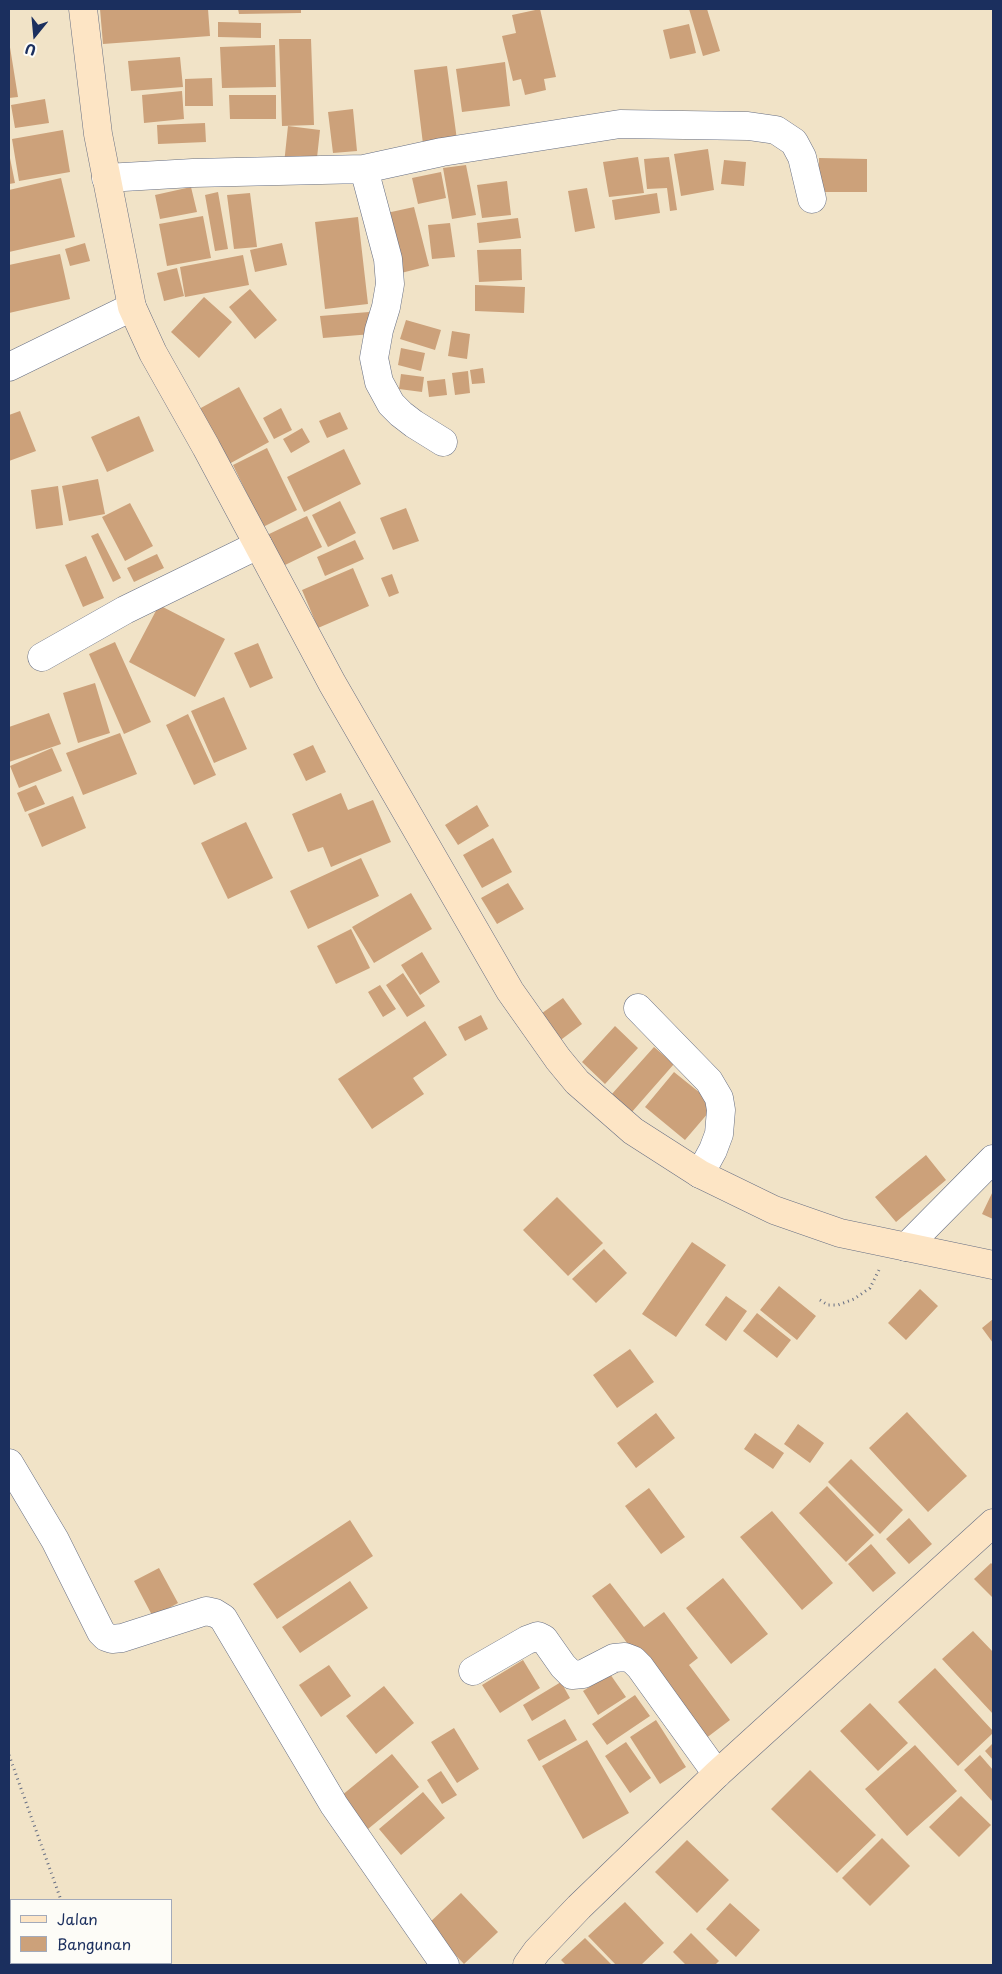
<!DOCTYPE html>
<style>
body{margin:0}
#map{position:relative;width:1002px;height:1974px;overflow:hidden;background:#f1e3c7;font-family:"Playpen Sans",sans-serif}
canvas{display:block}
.frame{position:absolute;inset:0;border:10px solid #1b2f5e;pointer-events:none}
.legend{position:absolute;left:10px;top:1899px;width:162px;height:65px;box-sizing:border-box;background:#fdfcf7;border:1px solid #a3aaba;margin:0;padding:6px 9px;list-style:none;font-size:15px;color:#1b2f5e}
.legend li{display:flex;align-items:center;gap:10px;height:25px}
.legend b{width:25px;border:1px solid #a3aaba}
.north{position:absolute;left:10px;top:10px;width:50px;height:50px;-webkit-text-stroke:4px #fdfcf7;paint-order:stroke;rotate:197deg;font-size:14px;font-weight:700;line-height:20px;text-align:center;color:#1b2f5e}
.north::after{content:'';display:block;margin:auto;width:18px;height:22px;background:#1b2f5e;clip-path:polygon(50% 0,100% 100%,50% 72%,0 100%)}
</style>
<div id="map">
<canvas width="1002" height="1974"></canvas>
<div class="frame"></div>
<ul class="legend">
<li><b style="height:6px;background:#fde5c5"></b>Jalan</li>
<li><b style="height:14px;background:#cca17a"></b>Bangunan</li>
</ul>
<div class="north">U</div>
</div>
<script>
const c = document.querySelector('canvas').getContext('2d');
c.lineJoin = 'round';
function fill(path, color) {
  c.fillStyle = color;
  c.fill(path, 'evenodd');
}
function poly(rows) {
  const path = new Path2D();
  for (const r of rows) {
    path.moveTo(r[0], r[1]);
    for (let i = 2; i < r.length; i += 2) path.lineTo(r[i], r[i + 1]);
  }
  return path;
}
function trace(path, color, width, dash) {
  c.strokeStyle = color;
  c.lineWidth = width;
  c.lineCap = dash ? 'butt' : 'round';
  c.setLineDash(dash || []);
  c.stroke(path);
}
const building = poly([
 [100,9,208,9,210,36,103,44],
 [238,9,301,9,301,13,239,14],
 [540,9,556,77,544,79,546,90,525,95,521,79,513,81,502,36,516,33,512,15],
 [689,9,707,9,720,51,703,56],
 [218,22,261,23,261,38,218,37],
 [689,24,696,53,670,59,663,30],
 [279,39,311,39,314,125,282,126],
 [9,41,18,97,9,98],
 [275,45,276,87,222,88,220,47],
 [180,57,183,87,131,91,128,61],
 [505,62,510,106,462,112,456,69],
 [447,66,457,140,423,144,414,70],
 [212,78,213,106,185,106,185,79],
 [182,91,184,119,144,123,142,95],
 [229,95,276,95,276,119,230,119],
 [45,99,49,123,15,128,11,105],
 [353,109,357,151,333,153,328,112],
 [205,123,206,142,158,144,157,125],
 [288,126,320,130,316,167,284,164],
 [63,130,70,172,19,181,12,139],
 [708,149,714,190,681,196,674,154],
 [638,157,644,193,609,197,603,162],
 [669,157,677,210,670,211,667,188,647,189,644,159],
 [10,158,15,183,9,184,9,159],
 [819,158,867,159,867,192,819,192],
 [724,160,746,162,744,186,721,184],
 [466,165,476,215,452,219,443,168],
 [441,172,446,198,418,204,412,178],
 [61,178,75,237,9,252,9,190],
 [507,181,511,215,482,218,477,185],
 [191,187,197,212,160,219,155,195],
 [587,188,595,228,575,232,568,191],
 [218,192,228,249,215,251,205,195],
 [250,193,257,247,234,249,227,195],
 [657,193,660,213,615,220,612,200],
 [414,207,429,266,397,274,382,214],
 [203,216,211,258,167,266,159,224],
 [358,217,368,304,325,309,315,222],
 [518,218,521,238,479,243,477,223],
 [450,223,455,257,432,259,428,225],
 [85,243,90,261,70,266,65,249],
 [282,243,287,265,255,272,250,250],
 [521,249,522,280,479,282,477,250],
 [60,254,70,299,9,313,9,265],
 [243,255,249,285,185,297,180,267],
 [177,268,184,296,164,301,157,273],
 [475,285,525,287,524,313,475,311],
 [250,289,277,320,255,339,229,307],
 [204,297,232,322,199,358,171,332],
 [369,312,372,334,323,338,320,316],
 [406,320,441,330,435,350,400,339],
 [452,331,470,334,467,359,448,356],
 [401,348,425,353,421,371,398,365],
 [483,368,485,383,472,384,470,370],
 [468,371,470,393,455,395,452,373],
 [401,374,424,377,422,392,399,389],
 [445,379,447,395,429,397,427,381],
 [239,387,269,442,229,464,199,409],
 [281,408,292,430,274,439,263,418],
 [20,411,36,451,9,461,9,415],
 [340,412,348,429,327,438,319,421],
 [139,416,154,451,107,472,91,437],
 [302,428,310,442,291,453,283,439],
 [267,448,297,510,263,527,233,465],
 [344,449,361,484,304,512,287,477],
 [98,479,105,514,69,521,62,486],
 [58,486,63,525,36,529,31,490],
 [340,501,356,533,328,547,312,515],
 [130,503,153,546,125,561,102,517],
 [406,508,419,541,393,550,380,518],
 [307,516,322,547,283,566,267,535],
 [98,533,121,578,113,582,91,536],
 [355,540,364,559,325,576,317,557],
 [157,554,164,568,134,582,127,568],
 [86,556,104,598,83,607,65,565],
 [353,568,369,606,318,628,302,590],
 [392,574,399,593,389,597,381,578],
 [159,605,225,639,195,697,129,662],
 [115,642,151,722,124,734,89,654],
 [258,643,273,678,250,688,234,653],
 [95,683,110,733,78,743,63,693],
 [224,697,247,749,214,763,191,711],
 [49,713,61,744,9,762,9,727],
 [188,714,216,775,194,785,166,725],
 [120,733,137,774,83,795,66,753],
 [313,745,326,772,306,781,293,754],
 [52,748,62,771,19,788,10,766],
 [36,785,45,804,25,812,17,793],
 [341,793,348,810,373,800,391,842,331,867,323,847,308,852,292,814],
 [73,796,86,828,42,847,28,814],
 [477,805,489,826,458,845,445,825],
 [246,822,273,878,228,899,201,843],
 [493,838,512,872,482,888,463,855],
 [361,858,379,896,308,929,290,891],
 [508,883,524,909,497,924,481,898],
 [411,893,432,929,374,963,352,927],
 [351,929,370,968,336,984,317,946],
 [422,952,440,982,420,995,401,965],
 [403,973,425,1006,407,1017,386,985],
 [380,985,396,1009,383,1017,368,992],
 [563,998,582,1024,558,1042,538,1016],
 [481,1015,488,1029,465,1041,458,1027],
 [425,1021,447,1055,413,1078,424,1094,372,1129,338,1079],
 [615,1026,638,1048,605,1084,582,1062],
 [654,1047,674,1064,631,1113,611,1095],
 [674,1072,715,1105,685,1140,645,1107],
 [926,1155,946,1180,896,1222,875,1197],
 [993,1191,993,1219,982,1214],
 [557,1197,603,1243,568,1276,523,1230],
 [692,1242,726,1265,676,1337,642,1314],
 [604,1249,627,1273,596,1303,572,1279],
 [779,1286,816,1316,797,1340,760,1310],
 [920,1289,938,1306,906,1340,888,1323],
 [726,1296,747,1311,726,1341,705,1325],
 [757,1313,791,1340,777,1358,743,1331],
 [993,1319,993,1343,982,1328],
 [630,1349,654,1382,617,1408,593,1375],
 [907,1412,967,1476,928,1512,869,1448],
 [656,1413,675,1438,636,1468,617,1443],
 [798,1424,824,1443,810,1463,784,1444],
 [755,1433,784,1453,773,1469,744,1449],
 [851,1459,903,1510,880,1534,828,1482],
 [827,1486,874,1535,846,1562,799,1513],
 [649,1488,685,1537,661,1554,625,1506],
 [772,1511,833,1583,802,1610,740,1537],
 [909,1518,932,1544,909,1564,886,1539],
 [350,1520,373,1556,277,1619,253,1584],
 [871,1544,896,1573,873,1592,848,1564],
 [991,1563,993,1565,993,1598,974,1579],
 [159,1568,178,1603,153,1617,134,1581],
 [723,1578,768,1634,731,1664,686,1608],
 [350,1581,368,1608,300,1653,282,1627],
 [610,1583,644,1627,664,1612,698,1658,689,1665,730,1720,701,1742,592,1596],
 [973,1631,993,1652,993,1714,942,1659],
 [523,1660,540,1688,500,1713,482,1685],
 [329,1665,351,1696,321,1717,299,1685],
 [935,1668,993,1731,993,1733,958,1766,898,1702],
 [610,1674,626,1697,598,1715,583,1691],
 [561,1682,570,1698,532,1721,523,1705],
 [384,1686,414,1723,376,1754,346,1716],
 [635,1695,650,1716,607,1745,592,1724],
 [870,1703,908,1743,878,1771,840,1731],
 [565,1719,577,1740,539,1761,527,1740],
 [656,1720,686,1767,660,1784,630,1737],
 [454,1728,479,1769,457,1783,431,1742],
 [587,1740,629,1813,583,1839,542,1766],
 [626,1742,651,1778,630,1793,605,1756],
 [993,1743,993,1760,985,1751],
 [915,1745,957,1791,907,1836,865,1789],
 [392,1754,419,1787,368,1829,341,1796],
 [980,1755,993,1770,992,1801,964,1770],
 [810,1770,876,1835,837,1873,771,1809],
 [441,1771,457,1795,442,1804,427,1780],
 [423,1792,445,1818,401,1855,379,1829],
 [961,1796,991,1825,959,1857,929,1827],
 [882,1838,910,1866,870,1906,842,1878],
 [687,1840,729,1880,697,1913,655,1872],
 [461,1893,498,1932,464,1964,427,1925],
 [625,1902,664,1943,641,1965,616,1965,588,1936],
 [730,1903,760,1930,736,1957,706,1929],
 [691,1933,719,1961,715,1965,686,1965,673,1952],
 [585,1938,612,1965,566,1965,561,1960]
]);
const path = poly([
 [820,1300,828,1305,838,1305,854,1299,870,1288,879,1270],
 [9,1755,61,1900],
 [84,1963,85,1965]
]);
const street = poly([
 [106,178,193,173,364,169],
 [9,367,132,307],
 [443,442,414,424,401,414,391,404,379,382,374,358,379,330,386,307,390,284,388,259,364,169,442,152,620,124,748,126,776,130,794,142,802,157,812,199],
 [42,657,125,610,258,545],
 [638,1008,709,1081,719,1098,721,1110,719,1134,713,1150,700,1174],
 [906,1247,993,1159],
 [9,1463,55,1540,101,1632,106,1637,112,1639,122,1638,206,1611,215,1613,223,1618,334,1805,445,1965],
 [473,1671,527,1640,538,1636,544,1639,563,1666,572,1675,583,1674,614,1658,625,1657,633,1660,640,1667,717,1774]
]);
const secondary = poly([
 [83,9,98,134,132,307,153,353,206,447,332,683,510,991,558,1059,577,1082,633,1131,700,1174,774,1210,840,1233,993,1265],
 [527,1965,537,1951,579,1907,717,1774,993,1523]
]);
fill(building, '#cca17a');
trace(street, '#666e83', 29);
trace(secondary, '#666e83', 29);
trace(path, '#666e83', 3, [1, 4]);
trace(street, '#fff', 28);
trace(secondary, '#fde5c5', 28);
</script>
